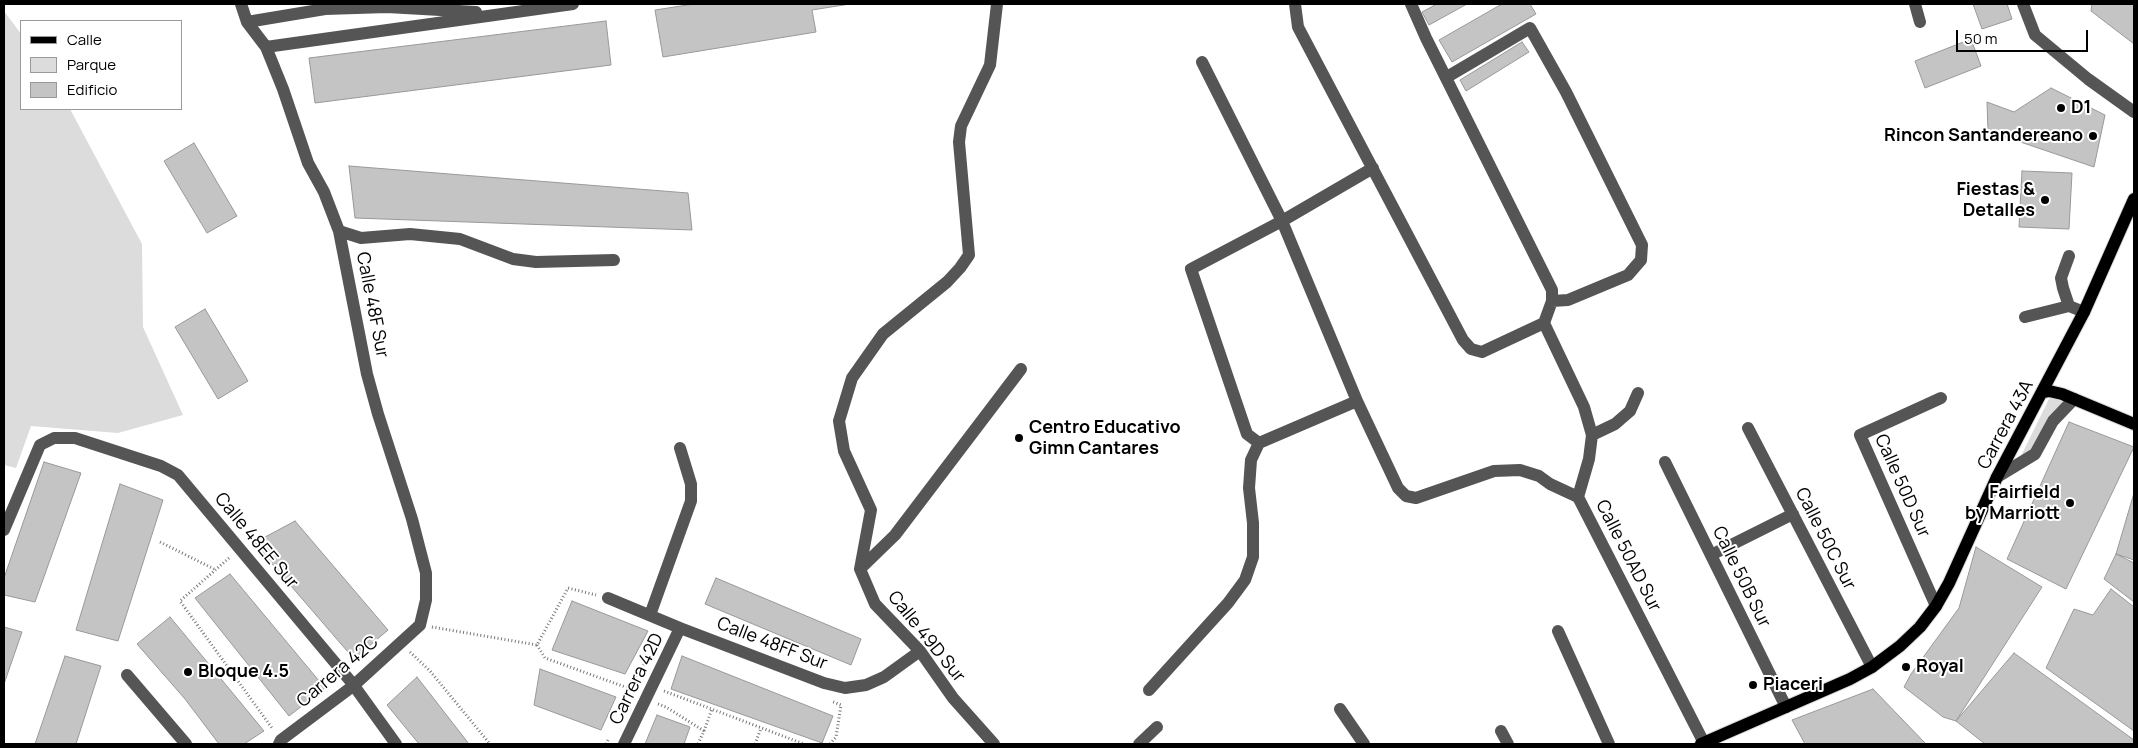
<!DOCTYPE html>
<style>
body{margin:0}
#map{position:relative;width:2138px;height:748px;overflow:hidden;background:#fff;font-family:Manrope,sans-serif}
canvas{display:block}
.frame{position:absolute;inset:0;border:5px solid #000;pointer-events:none}
.legend{position:absolute;left:20px;top:20px;width:162px;height:90px;box-sizing:border-box;background:#fff;border:1px solid #999;margin:0;padding:6px 9px;list-style:none;font-size:15px;color:#000}
.legend li{display:flex;align-items:center;gap:10px;height:25px}
.legend b{width:25px;border:1px solid #999}
.scale{position:absolute;left:1956px;top:30px;width:132px;height:22px;box-sizing:border-box;border:2px solid #000;border-top:0;padding-left:6px;font-size:15px;line-height:18px;white-space:nowrap;color:#000;-webkit-text-stroke:4px #fff;paint-order:stroke}
</style>
<div id="map">
<canvas width="2138" height="748"></canvas>
<div class="frame"></div>
<ul class="legend">
<li><b style="height:6px;background:#000"></b>Calle</li>
<li><b style="height:14px;background:#dcdcdc"></b>Parque</li>
<li><b style="height:14px;background:#c4c4c4"></b>Edificio</li>
</ul>
<div class="scale">50 m</div>
</div>
<script>
const c = document.querySelector('canvas').getContext('2d');
c.lineJoin = 'round';
function fill(path, color) {
  c.fillStyle = color;
  c.fill(path, 'evenodd');
}
function poly(rows) {
  const path = new Path2D();
  for (const r of rows) {
    path.moveTo(r[0], r[1]);
    for (let i = 2; i < r.length; i += 2) path.lineTo(r[i], r[i + 1]);
  }
  return path;
}
function trace(path, color, width, dash) {
  c.strokeStyle = color;
  c.lineWidth = width;
  c.lineCap = dash ? 'butt' : 'round';
  c.setLineDash(dash || []);
  c.stroke(path);
}
function write(font, color, halo, rows, align = 'center') {
  c.font = font + ' Manrope,sans-serif';
  c.lineWidth = 4;
  c.setLineDash([]);
  c.textBaseline = 'middle';
  c.strokeStyle = halo;
  c.fillStyle = color;
  for (const [text, x, y, turn = 0] of rows) {
    c.save();
    c.translate(x, y);
    c.rotate((+turn || 0) * Math.PI / 180);
    c.textAlign = isNaN(turn) ? turn : align;
    if (halo) c.strokeText(text, 0, 0);
    c.fillText(text, 0, 0);
    c.restore();
  }
}
const green = poly([
 [4,11,21,34,21,109,70,109,142,244,143,327,183,415,118,433,31,426,16,468,4,465],
 [2053,397,2064,403,2031,452,2019,460,2049,399]
]);
const building = poly([
 [694,4,850,4,812,10,816,32,663,57,655,10,694,4],
 [1437,4,1467,4,1429,25,1422,12,1437,4],
 [1502,4,1530,4,1536,14,1452,62,1439,40,1502,4],
 [1973,4,2007,4,2012,19,1982,29,1973,4],
 [2092,4,2134,4,2134,44,2091,11,2092,4],
 [606,21,611,65,315,103,309,58,606,21],
 [1971,39,1981,66,1925,88,1915,61,1971,39],
 [1522,42,1529,52,1466,91,1460,80,1522,42],
 [2051,88,2105,115,2094,167,1988,131,1987,102,2014,112,2051,88],
 [194,143,237,216,207,233,164,161,194,143],
 [349,166,688,193,692,230,355,218,349,166],
 [2022,171,2072,173,2069,229,2019,227,2022,171],
 [205,309,248,381,218,399,175,327,205,309],
 [2069,422,2134,447,2066,589,2007,559,2069,422],
 [44,462,81,473,35,602,4,595,4,578,44,462],
 [120,484,163,500,118,641,76,630,120,484],
 [2134,493,2134,560,2116,554,2134,493],
 [295,521,388,630,354,659,254,543,295,521],
 [1976,547,2042,587,1956,721,1943,717,1904,687,1911,674,1959,608,1976,547],
 [2116,554,2134,563,2134,602,2104,579,2116,554],
 [230,574,325,688,289,716,195,598,230,574],
 [716,578,861,639,851,665,705,604,716,578],
 [2111,589,2134,607,2134,731,2046,668,2074,609,2093,615,2111,589],
 [572,601,648,631,625,674,552,650,572,601],
 [170,617,264,731,244,744,219,744,185,699,137,644,170,617],
 [4,627,22,632,4,684,4,627],
 [2014,653,2134,740,2134,744,1985,744,1956,721,2014,653],
 [65,656,101,666,76,744,35,744,65,656],
 [682,656,833,716,822,743,671,689,682,656],
 [540,669,616,697,601,730,534,705,540,669],
 [417,677,469,744,419,744,387,705,417,677],
 [1873,689,1926,744,1805,744,1792,720,1873,689],
 [657,715,690,727,684,744,645,744,657,715]
]);
const path = poly([
 [160,542,214,569],
 [229,558,180,601,272,728],
 [432,627,537,645,568,588,596,595],
 [537,645,545,658,628,688],
 [410,652,430,671,490,744],
 [664,691,804,744],
 [658,704,666,707,704,731,698,744],
 [621,712,628,688,648,658],
 [704,731,712,709],
 [606,744,609,738],
 [755,744,761,728],
 [830,744,836,737,841,705,831,701]
]);
const minor = poly([
 [241,4,247,22,266,47,283,89,308,163,324,192,339,231,367,374,378,414,412,519,426,573,426,600,420,625,353,686,281,740,279,744],
 [1295,4,1298,27,1463,340,1471,349,1482,352,1544,323,1552,301,1552,290,1426,38,1411,4],
 [1915,4,1920,22],
 [2023,4,2035,35,2088,79,2134,112],
 [247,22,325,9,387,7,476,12],
 [266,47,573,4],
 [1202,62,1282,221,1357,401,1398,488,1406,496,1416,498,1494,471,1520,470,1539,476,1550,484,1578,497],
 [1447,77,1530,28,1566,92,1642,245,1641,260,1628,275,1568,300,1552,301],
 [339,231,361,238,410,234,460,239,513,259,536,262,614,260],
 [2069,256,2061,278,2063,288,2069,306,2084,312],
 [2025,317,2069,306],
 [1544,323,1584,407,1592,435,1589,459,1578,497,1704,743],
 [1748,428,1872,667],
 [1592,435,1615,424,1630,411,1638,393],
 [1259,443,1247,434,1191,269,1282,221,1373,168],
 [1665,462,1786,707],
 [1997,477,2035,454,2053,421,2074,399],
 [4,530,40,445,54,438,75,438,161,466,178,475,352,683,396,744],
 [1711,555,1793,514],
 [860,569,895,535,1021,369],
 [608,598,680,628,824,683,845,688,866,685,884,677,920,651],
 [1936,606,1860,435,1941,398],
 [650,615,691,501,691,484,680,448],
 [1558,631,1609,744],
 [127,675,186,744],
 [1149,690,1228,603,1245,580,1253,557,1253,523,1249,488,1251,460,1259,443,1357,401],
 [1340,709,1364,744],
 [1501,731,1508,744],
 [624,744,680,628],
 [994,744,953,698,920,651,875,604,860,569,871,510,844,451,839,421,852,378,883,334,947,282,960,268,969,255,959,142,961,126,990,65,997,4],
 [1139,744,1157,727]
]);
const major = poly([
 [2043,392,2049,391,2062,394,2134,424],
 [1701,744,1850,679,1872,667,1900,646,1920,627,1936,606,1949,583,1997,477,2084,312,2134,199]
]);
const markers = [
 [2061,108,5,"#000"],
 [2093,136,5,"#000"],
 [2045,200,5,"#000"],
 [1019,438,5,"#000"],
 [2070,503,5,"#000"],
 [1906,667,5,"#000"],
 [188,672,5,"#000"],
 [1753,685,5,"#000"]
];
const poiNames = [
 ["D1",2071,108],
 ["Rincon Santandereano",2083,136,"right"],
 ["Fiestas &",2035,190,"right"],
 ["Detalles",2035,211,"right"],
 ["Centro Educativo",1029,428],
 ["Gimn Cantares",1029,449],
 ["Fairfield",2060,493,"right"],
 ["by Marriott",2060,514,"right"],
 ["Royal",1916,667],
 ["Bloque 4.5",198,672],
 ["Piaceri",1763,685]
];
const streetNames = [
 ["Calle 48F Sur",372,305,79],
 ["Carrera 43A",2006,425,-62],
 ["Calle 50D Sur",1902,486,66],
 ["Calle 50C Sur",1825,539,63],
 ["Calle 48EE Sur",256,541,50],
 ["Calle 50AD Sur",1628,556,63],
 ["Calle 50B Sur",1741,577,64],
 ["Calle 49D Sur",926,637,51],
 ["Calle 48FF Sur",772,644,21],
 ["Carrera 42C",338,672,-40],
 ["Carrera 42D",637,679,-64]
];
fill(green, '#dcdcdc');
fill(building, '#c4c4c4');
trace(building, '#999', 1);
trace(major, '#dbdbdb', 14);
trace(path, '#777', 3, [1, 2.5]);
trace(minor, '#555', 12);
trace(major, '#000', 12);
for (const [x, y, r, color] of markers) {
  const dot = new Path2D();
  dot.arc(x, y, r, 0, 2 * Math.PI);
  c.fillStyle = color;
  c.fill(dot);
  trace(dot, '#fff', 2);
}
write('bold 18px', '#000', '#fff', poiNames, 'left');
write('18px', '#000', '#fff', streetNames);
</script>
